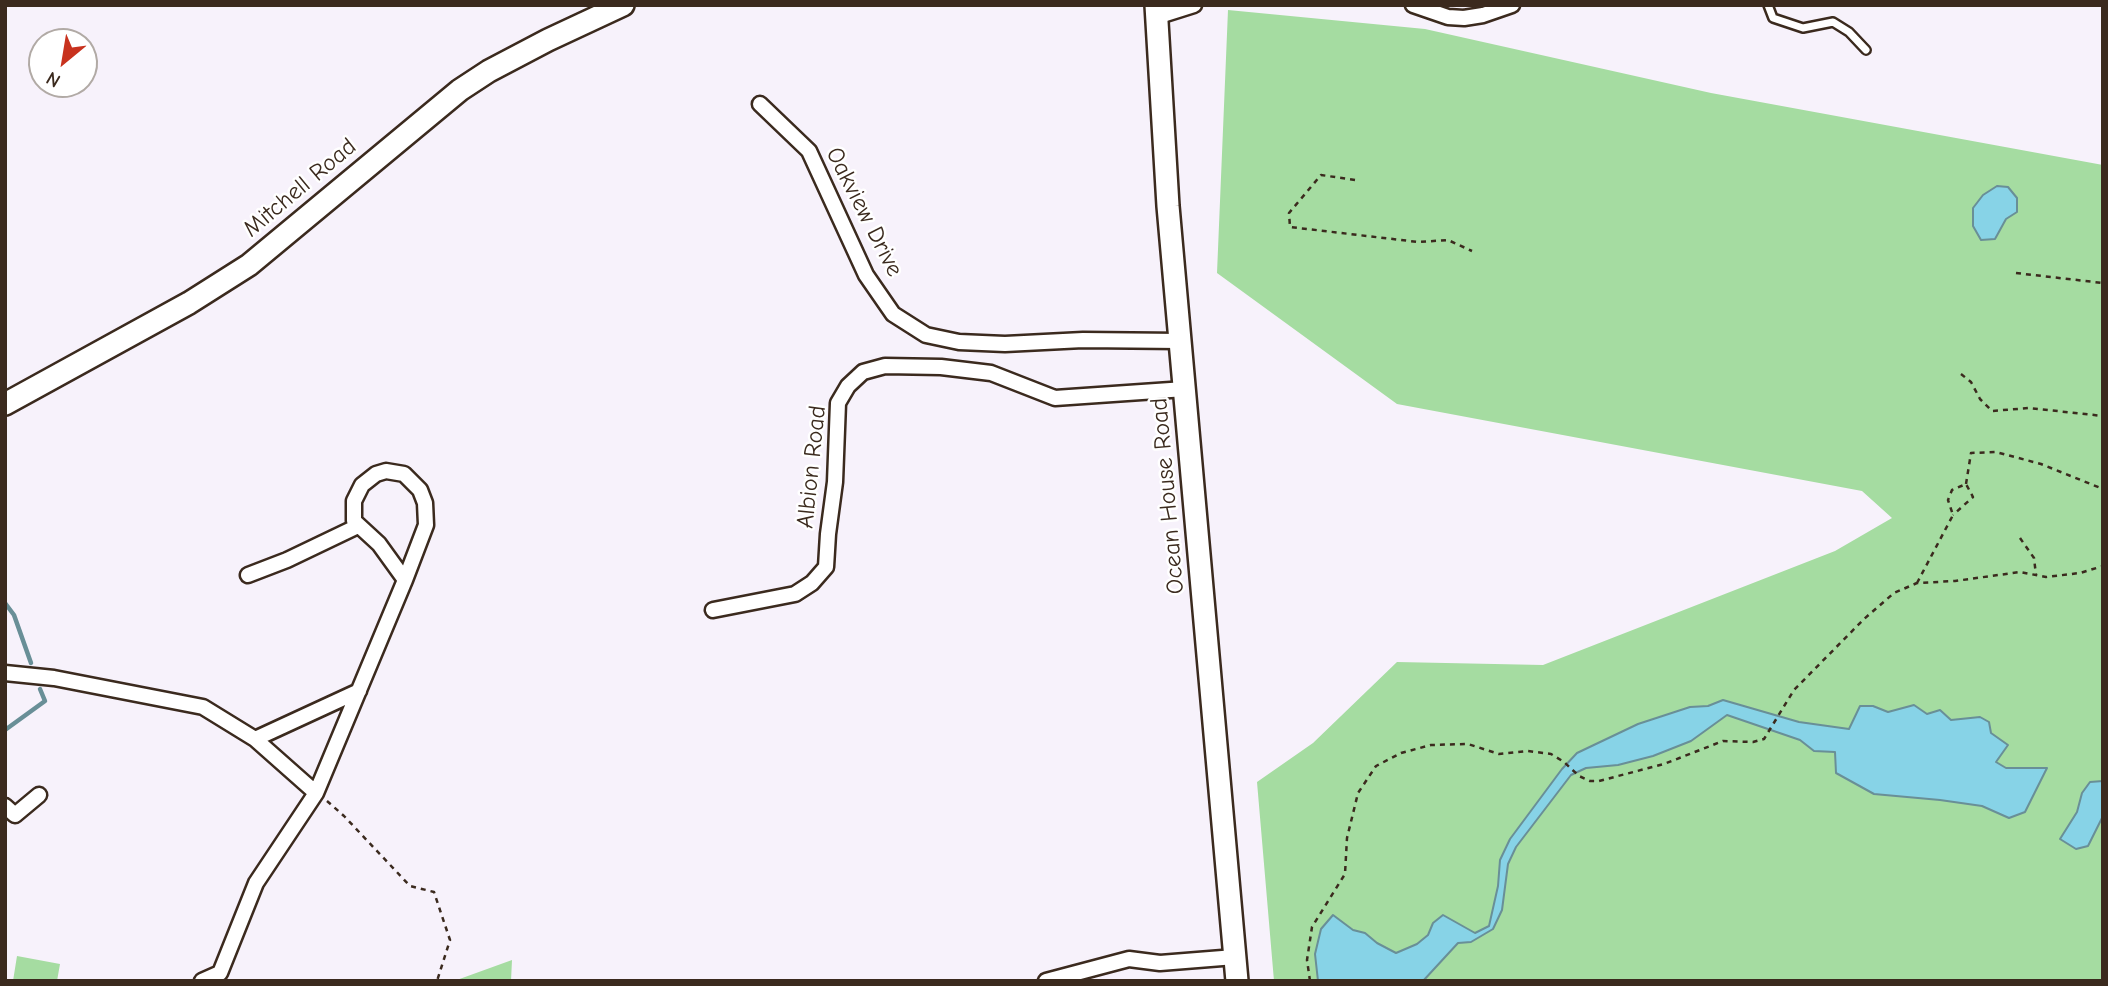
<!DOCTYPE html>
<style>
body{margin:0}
#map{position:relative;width:2108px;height:986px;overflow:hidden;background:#f7f2fb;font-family:"Comic Neue",sans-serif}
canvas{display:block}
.frame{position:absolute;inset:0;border:7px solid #3b2a1e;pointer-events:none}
.north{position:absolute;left:28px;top:28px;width:70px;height:70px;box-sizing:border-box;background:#fff;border:2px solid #b1aaa5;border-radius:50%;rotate:210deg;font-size:19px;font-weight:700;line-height:28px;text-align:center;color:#3b2a1e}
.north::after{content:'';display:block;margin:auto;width:24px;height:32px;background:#c8321e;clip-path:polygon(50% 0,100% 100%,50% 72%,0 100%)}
</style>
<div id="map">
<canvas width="2108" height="986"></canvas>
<div class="frame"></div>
<div class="north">N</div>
</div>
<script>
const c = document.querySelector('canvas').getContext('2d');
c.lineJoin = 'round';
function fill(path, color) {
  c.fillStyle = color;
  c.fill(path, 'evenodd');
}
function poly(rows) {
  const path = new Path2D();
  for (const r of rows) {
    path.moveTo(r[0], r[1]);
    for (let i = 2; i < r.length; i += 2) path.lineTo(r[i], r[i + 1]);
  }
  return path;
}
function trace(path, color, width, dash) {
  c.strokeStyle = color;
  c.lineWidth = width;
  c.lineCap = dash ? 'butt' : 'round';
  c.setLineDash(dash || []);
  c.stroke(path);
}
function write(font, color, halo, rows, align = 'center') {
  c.font = font + ' "Comic Neue",sans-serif';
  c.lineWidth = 5;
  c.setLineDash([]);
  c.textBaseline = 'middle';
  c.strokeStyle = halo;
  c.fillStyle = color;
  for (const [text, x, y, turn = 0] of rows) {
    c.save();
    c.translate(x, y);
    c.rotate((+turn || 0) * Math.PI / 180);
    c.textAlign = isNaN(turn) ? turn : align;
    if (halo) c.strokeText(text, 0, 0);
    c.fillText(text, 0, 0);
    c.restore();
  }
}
const green = poly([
 [1228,10,1425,29,1711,93,2103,165,2103,981,1274,981,1257,782,1313,743,1397,662,1543,665,1835,551,1892,518,1862,491,1397,404,1217,273],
 [17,956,60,964,57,981,13,981],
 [512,960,511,981,454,981]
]);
const water = poly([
 [1997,186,2008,187,2017,198,2017,212,2006,219,1995,239,1981,240,1973,226,1973,208,1983,195,1997,186],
 [1723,700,1799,722,1849,729,1860,706,1873,706,1888,712,1914,705,1927,714,1940,710,1951,720,1980,717,1989,722,1991,733,2008,745,1996,762,2006,768,2047,768,2025,812,2009,818,1982,806,1940,800,1874,794,1836,773,1835,752,1814,751,1800,740,1727,715,1691,741,1653,756,1618,765,1586,768,1571,775,1516,847,1508,864,1502,910,1493,929,1471,942,1458,943,1423,981,1318,981,1315,954,1321,929,1333,915,1353,930,1365,933,1377,943,1396,953,1417,944,1428,935,1433,923,1443,915,1475,933,1489,926,1498,886,1500,860,1510,839,1562,769,1577,753,1638,724,1690,707,1708,706,1723,700],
 [2103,781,2103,816,2088,846,2076,849,2060,839,2077,812,2082,793,2090,782,2103,781]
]);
const stream = poly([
 [5,603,14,615,31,663],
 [5,730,45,701,40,689]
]);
const path = poly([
 [1355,180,1321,175,1289,213,1290,227,1418,242,1448,240,1472,251],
 [2016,273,2103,283],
 [1961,374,1971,382,1980,399,1992,411,2029,408,2103,416],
 [1966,484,1971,453,1996,452,2041,464,2103,489],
 [2020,538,2034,558,2036,575],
 [1917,583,1953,515,1948,500,1952,490,1966,484,1973,497,1953,515],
 [327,801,344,816,410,886,434,892,450,940,437,981],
 [1310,981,1307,960,1312,927,1345,874,1347,838,1358,793,1376,766,1401,753,1431,745,1468,744,1499,754,1528,751,1551,754,1564,762,1579,776,1590,781,1599,781,1664,764,1723,741,1753,742,1764,739,1794,690,1864,619,1894,593,1917,583,1955,581,2020,572,2046,577,2080,573,2103,566]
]);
const lane = poly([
 [1768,5,1773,18,1803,28,1833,22,1849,32,1866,50]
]);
const street = poly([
 [1413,5,1448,17,1464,18,1483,15,1512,5],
 [1156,17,1194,5],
 [760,104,809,151,866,275,893,314,926,335,959,342,1005,344,1083,340,1180,341],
 [248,575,287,560,358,526],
 [713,610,795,594,812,583,826,567,828,534,835,482,838,403,848,386,863,372,885,366,941,367,991,373,1055,398,1185,389],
 [5,673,54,678,203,707,255,739,316,793],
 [255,739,359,691],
 [5,806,15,815,39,795],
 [202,981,220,973,256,883,316,793,405,580,379,544,354,521,354,501,362,485,376,474,386,471,404,474,420,490,425,503,426,525,405,580],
 [1046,981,1129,959,1160,963,1235,957]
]);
const secondary = poly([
 [1156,5,1168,206,1237,981],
 [5,404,189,303,249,265,460,90,489,71,548,40,623,5]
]);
const streetNames = [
 ["Mitchell Road",300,188,-40],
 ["Oakview Drive",864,212,63],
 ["Albion Road",812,467,-84],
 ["Ocean House Road",1168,496,-95]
];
fill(green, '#a5dca1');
fill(water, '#87d3e7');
trace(water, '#698f97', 2);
trace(stream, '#698f97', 4.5);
trace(lane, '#3b2a1e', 12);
trace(street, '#3b2a1e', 19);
trace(secondary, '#3b2a1e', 26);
trace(path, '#3b2a1e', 2.5, [5, 5]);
trace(lane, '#fff', 7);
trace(street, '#fff', 14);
trace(secondary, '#fff', 21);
write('24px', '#3b2a1e', '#fff', streetNames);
</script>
